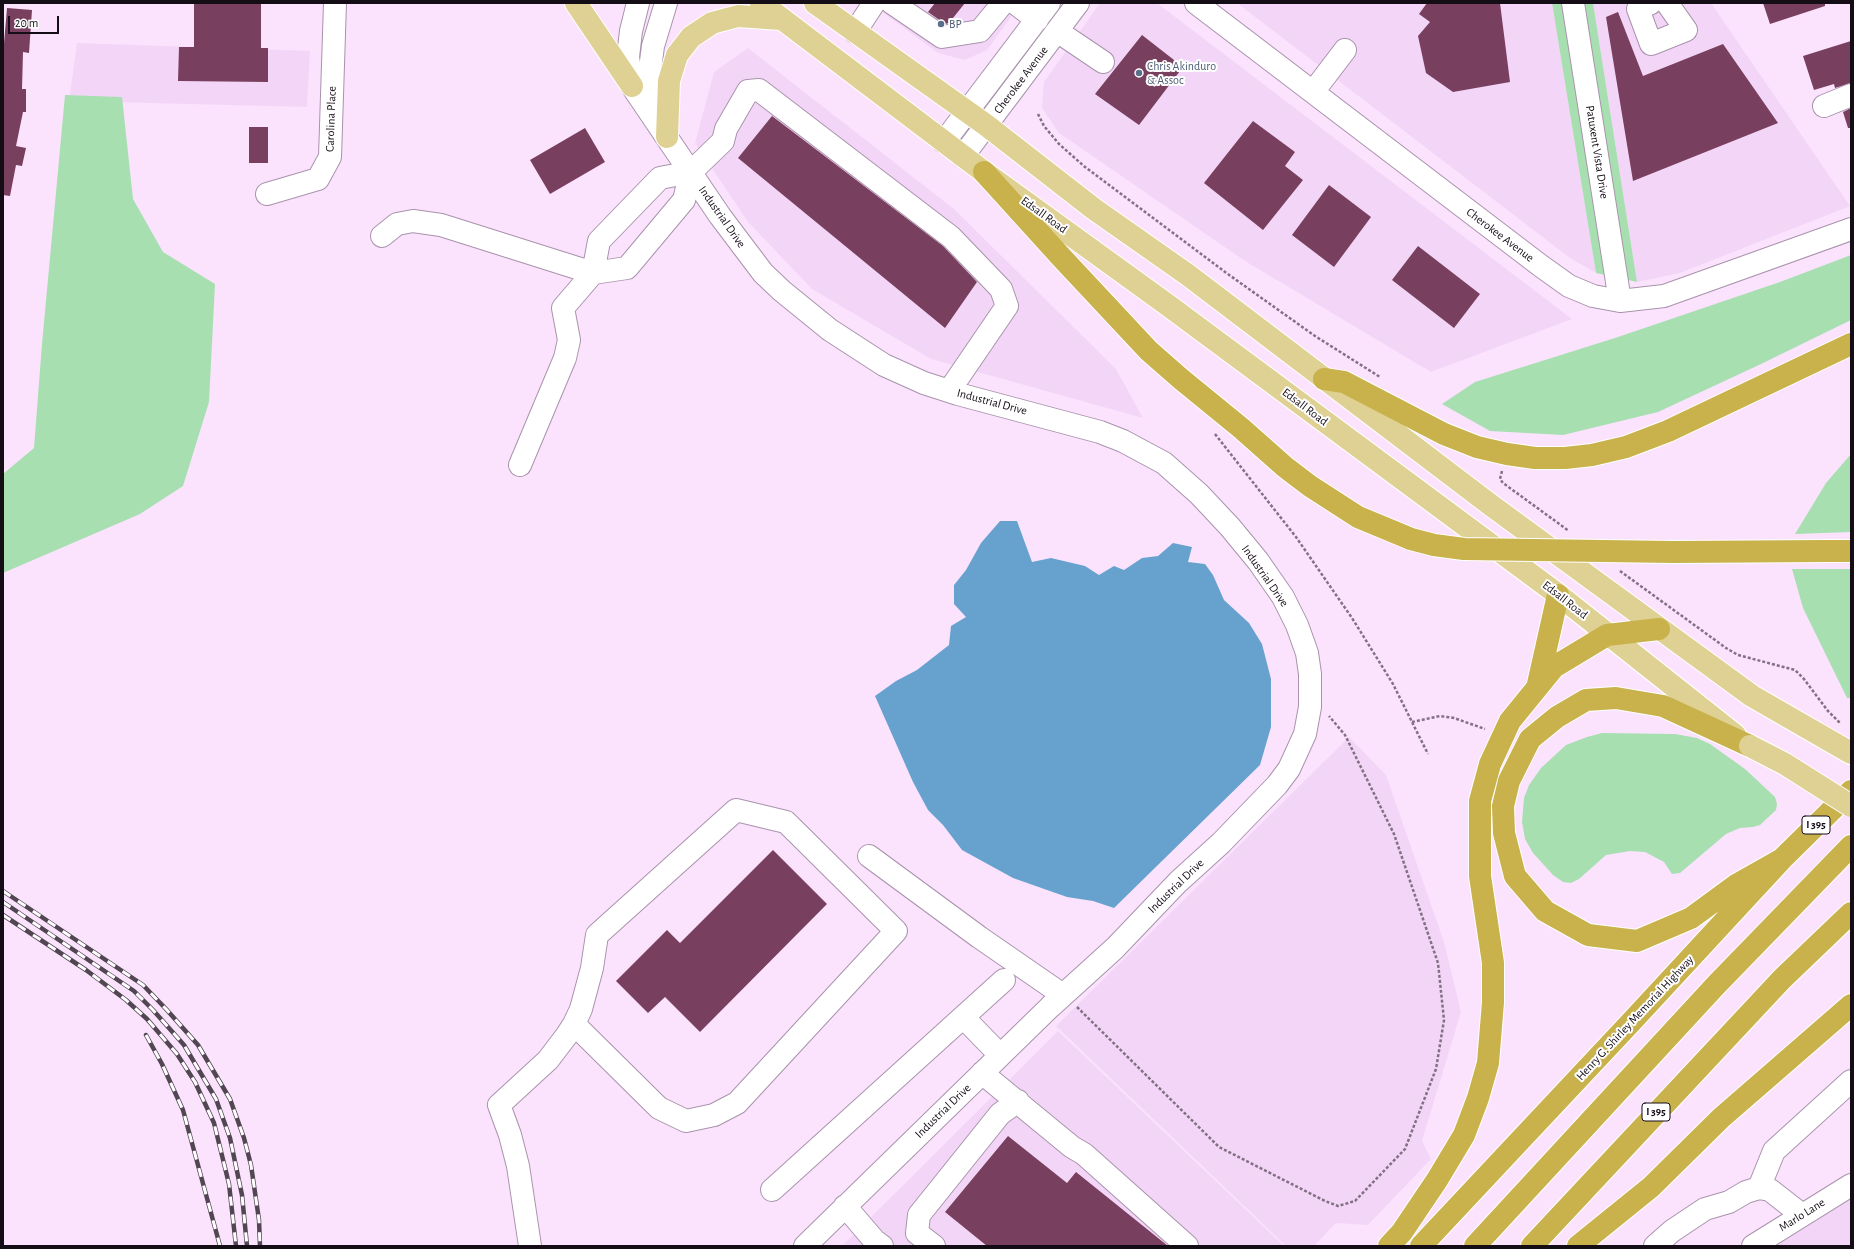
<!DOCTYPE html>
<style>
body{margin:0}
#map{position:relative;width:1854px;height:1249px;overflow:hidden;background:#fbe3fe;font-family:"Alegreya Sans",sans-serif}
canvas{display:block}
.frame{position:absolute;inset:0;border:4px solid #150d16;pointer-events:none}
.scale{position:absolute;left:8px;top:16px;width:51px;height:18px;box-sizing:border-box;border:2px solid #150d16;border-top:0;padding-left:5px;font-size:12px;line-height:14px;white-space:nowrap;color:#150d16;-webkit-text-stroke:3px #fff;paint-order:stroke}
</style>
<div id="map">
<canvas width="1854" height="1249"></canvas>
<div class="frame"></div>
<div class="scale">20 m</div>
</div>
<script>
const c = document.querySelector('canvas').getContext('2d');
c.lineJoin = 'round';
function fill(path, color) {
  c.fillStyle = color;
  c.fill(path, 'evenodd');
}
function poly(rows) {
  const path = new Path2D();
  for (const r of rows) {
    path.moveTo(r[0], r[1]);
    for (let i = 2; i < r.length; i += 2) path.lineTo(r[i], r[i + 1]);
  }
  return path;
}
function trace(path, color, width, dash) {
  c.strokeStyle = color;
  c.lineWidth = width;
  c.lineCap = dash ? 'butt' : 'round';
  c.setLineDash(dash || []);
  c.stroke(path);
}
function write(font, color, halo, rows, align = 'center') {
  c.font = font + ' "Alegreya Sans",sans-serif';
  c.lineWidth = 4;
  c.setLineDash([]);
  c.textBaseline = 'middle';
  c.strokeStyle = halo;
  c.fillStyle = color;
  for (const [text, x, y, turn = 0] of rows) {
    c.save();
    c.translate(x, y);
    c.rotate((+turn || 0) * Math.PI / 180);
    c.textAlign = isNaN(turn) ? turn : align;
    if (halo) c.strokeText(text, 0, 0);
    c.fillText(text, 0, 0);
    c.restore();
  }
}
const built = poly([
 [870,3,1021,3,987,50,965,60,938,53],
 [1100,3,1157,3,1572,319,1431,372,1245,261,1059,133,1042,108,1044,82],
 [1237,3,1552,3,1596,273,1570,258],
 [1593,3,1711,3,1850,206,1680,273,1637,282],
 [77,43,310,51,307,107,69,101],
 [748,48,954,209,1116,369,1143,418,931,359,812,289,748,222,695,143,714,72],
 [1349,737,1386,775,1444,942,1461,1012,1422,1141,1431,1159,1368,1225,1336,1223,1314,1246,1286,1246,1056,1026],
 [1058,1031,1284,1246,842,1246],
 [1851,1198,1851,1246,1775,1246]
]);
const green = poly([
 [1552,3,1593,3,1637,282,1596,273],
 [65,95,122,97,133,199,163,252,215,284,209,402,183,486,140,514,3,573,3,474,34,448,42,344],
 [1851,255,1851,320,1761,364,1658,412,1563,435,1490,431,1442,404,1475,382,1615,338,1780,282],
 [1851,454,1851,532,1795,534,1826,483],
 [1792,569,1851,569,1851,698,1847,698,1803,608],
 [1602,733,1675,734,1697,738,1710,744,1745,769,1775,797,1777,804,1776,810,1760,825,1753,827,1740,828,1726,834,1680,873,1672,874,1664,862,1645,852,1630,851,1606,855,1579,879,1571,883,1563,882,1553,875,1533,853,1525,839,1522,822,1524,798,1529,785,1541,768,1566,745,1587,737]
]);
const water = poly([
 [1000,521,1017,521,1032,562,1051,558,1085,566,1099,575,1114,566,1124,570,1142,558,1158,556,1173,543,1192,547,1188,562,1205,564,1213,575,1224,600,1249,623,1262,644,1271,679,1271,727,1260,765,1114,908,1093,901,1067,897,1013,878,962,850,943,825,928,810,913,782,875,696,896,681,917,670,949,645,951,626,966,617,954,604,954,585,966,570,981,543]
]);
const building = poly([
 [194,3,261,3,261,48,268,48,268,82,178,81,179,47,194,47],
 [935,3,965,3,949,23,945,24,928,12],
 [1427,3,1500,3,1510,82,1453,92,1426,73,1418,36,1430,22,1419,14],
 [1763,3,1825,3,1825,6,1770,24],
 [7,8,32,10,29,53,23,52,22,89,26,89,26,112,23,112,16,146,26,148,22,166,16,165,10,196,3,195,3,55],
 [1618,12,1643,76,1723,44,1778,123,1633,181,1606,17],
 [1142,35,1183,67,1139,125,1095,94],
 [1851,41,1851,83,1835,88,1834,84,1814,90,1803,56],
 [1851,108,1851,128,1848,128,1843,112],
 [772,116,943,246,977,282,945,328,738,158],
 [1253,121,1295,152,1285,166,1303,180,1263,230,1204,183],
 [249,127,268,127,268,163,249,163],
 [585,128,605,162,550,194,530,160],
 [1329,185,1371,217,1334,267,1292,235],
 [1418,246,1480,294,1454,328,1392,280],
 [773,850,827,904,700,1032,665,997,648,1013,616,981,667,930,680,943],
 [1008,1136,1067,1183,1076,1172,1168,1246,987,1246,945,1212]
]);
const path = poly([
 [1038,114,1044,126,1059,144,1085,167,1225,272,1315,336,1380,377],
 [1215,434,1296,537,1352,618,1393,684,1428,754],
 [1502,471,1500,479,1503,483,1569,531],
 [1620,571,1726,648,1738,655,1795,670,1804,679,1828,711,1840,723],
 [1412,722,1440,716,1454,718,1485,729],
 [1077,1007,1219,1147,1325,1201,1338,1206,1355,1201,1405,1149,1436,1069,1444,1020,1438,963,1394,834,1345,735,1329,716]
]);
const minor = poly([
 [638,3,631,31,628,57,632,86,720,216,763,273,782,291,830,330,884,365,924,383,958,394,1100,432,1123,441,1164,463,1199,494,1230,527,1258,561,1283,597,1297,625,1307,653,1310,674,1310,707,1305,734,1289,769,1277,785,1221,843,1178,882,1115,948,1050,1007,805,1246],
 [892,3,942,37,980,31,1003,3],
 [1015,3,1037,20],
 [1196,3,1541,266,1569,286,1593,296,1620,301,1664,296,1851,229],
 [1573,3,1620,301],
 [1651,3,1638,9,1651,44,1686,30,1667,3],
 [1057,31,1103,62],
 [855,32,874,3],
 [1313,92,1345,50],
 [1824,106,1851,95],
 [663,120,650,69,653,46,666,3],
 [944,142,1049,3],
 [963,156,1078,3],
 [267,194,318,179,330,157,335,3],
 [382,236,397,224,413,221,441,225,593,273,627,268,684,200,691,172,723,141,726,129,748,91,759,90,951,237,1001,289,1007,306,949,391],
 [520,465,565,358,569,340,563,308,593,273,599,241,660,178,691,172],
 [869,856,979,937,1063,995],
 [963,1017,1000,1055],
 [982,1073,1072,1147,1084,1154,1187,1246],
 [1759,1188,1774,1151,1851,1081],
 [772,1190,1004,980],
 [845,1206,874,1240,882,1246],
 [530,1246,518,1166,510,1135,499,1105,548,1060,567,1035,574,1024,581,1009,592,968,597,935,736,810,786,822,896,931,737,1103,714,1115,686,1121,659,1108,574,1024],
 [934,1246,917,1233,919,1215,1000,1114,1018,1101],
 [1655,1246,1672,1231,1705,1209,1729,1202,1746,1192,1759,1188,1770,1190,1802,1215],
 [1753,1246,1851,1185]
]);
const major = poly([
 [576,3,632,86],
 [761,3,984,172,1169,306,1556,593,1735,735],
 [815,3,986,125,1094,209,1188,275,1492,506,1752,696,1851,753],
 [667,137,669,81,677,55,691,37,712,23,738,16,781,19]
]);
const highway = poly([
 [984,172,1062,258,1149,351,1181,379,1241,428,1285,467,1310,486,1358,517,1411,539],
 [1324,379,1344,382,1444,434,1477,447,1507,454,1535,458,1565,458,1592,455,1626,447,1668,431,1851,344],
 [1826,551,1851,551],
 [1538,684,1558,595],
 [1750,746,1663,706,1616,698,1586,700,1557,717,1530,739,1509,781,1503,806,1504,833,1515,876,1545,911,1588,935,1637,941,1691,918,1736,885,1782,859],
 [1389,1246,1402,1232,1437,1180,1464,1135,1478,1098,1488,1063,1493,1002,1493,963,1480,876,1480,801,1490,764,1510,721,1554,667,1607,635,1659,629],
 [1421,1246,1633,1020,1782,859,1851,791],
 [1475,1246,1717,984,1851,846],
 [1532,1246,1782,979,1851,913],
 [1578,1246,1651,1187,1721,1118,1851,1005]
]);
const rail = poly([
 [3,891,143,985,166,1009,198,1045,230,1099,244,1138,251,1165,259,1220,260,1246],
 [3,902,134,991,153,1010,184,1045,216,1099,230,1138,242,1195,247,1246],
 [3,915,86,970,126,1000,147,1019,177,1054,195,1082,214,1123,229,1184,236,1246],
 [146,1035,162,1064,183,1110,220,1246]
]);
const majorBridge = poly([
 [1750,746,1785,764,1851,806]
]);
const highwayBridge = poly([
 [1411,539,1434,545,1464,549,1673,552,1826,551]
]);
const markers = [
 [941,24,4,"#5c6f8a"],
 [1139,73,4,"#5c6f8a"]
];
const shields = [
 [1816,825,28],
 [1656,1112,28]
];
const shieldNames = [
 ["I 395",1816,825],
 ["I 395",1656,1112]
];
const serviceNames = [
 ["BP",949,24],
 ["Chris Akinduro",1147,66],
 ["& Assoc",1147,80]
];
const streetNames = [
 ["Cherokee Avenue",1021,80,-53],
 ["Carolina Place",331,119,-88],
 ["Patuxent Vista Drive",1597,152,81],
 ["Edsall Road",1044,215,36],
 ["Industrial Drive",722,217,55],
 ["Cherokee Avenue",1500,235,37],
 ["Industrial Drive",992,402,15],
 ["Edsall Road",1305,407,37],
 ["Industrial Drive",1265,576,55],
 ["Edsall Road",1565,600,38],
 ["Industrial Drive",1176,886,-44],
 ["Henry G. Shirley Memorial Highway",1635,1018,-47],
 ["Industrial Drive",943,1111,-44],
 ["Marlo Lane",1802,1215,-32]
];
fill(built, '#f3d6f7');
fill(green, '#a7dfb0');
fill(water, '#67a2ce');
fill(building, '#793f5e');
trace(minor, '#a993ac', 24);
trace(major, '#fff', 24);
trace(highway, '#fff', 24);
trace(path, '#817183', 2.5, [3, 2]);
trace(minor, '#fff', 22);
trace(major, '#dfd194', 22);
trace(highway, '#c9b24c', 22);
trace(rail, '#524653', 4.5);
trace(rail, '#fff', 3, [9]);
trace(majorBridge, '#fff', 24, []);
trace(highwayBridge, '#fff', 24, []);
trace(majorBridge, '#dfd194', 22);
trace(highwayBridge, '#c9b24c', 22);
for (const [x, y, r, color] of markers) {
  const dot = new Path2D();
  dot.arc(x, y, r, 0, 2 * Math.PI);
  c.fillStyle = color;
  c.fill(dot);
  trace(dot, '#fff', 1.5);
}
for (const [x, y, w] of shields) {
  const box = new Path2D();
  box.roundRect(x - w / 2, y - 9, w, 18, 3);
  c.fillStyle = '#fff';
  c.fill(box);
  trace(box, '#150d16', 1);
}
write('bold 11px', '#150d16', null, shieldNames);
write('12px', '#4e5e75', '#fff', serviceNames, 'left');
write('12px', '#150d16', '#fff', streetNames);
</script>
